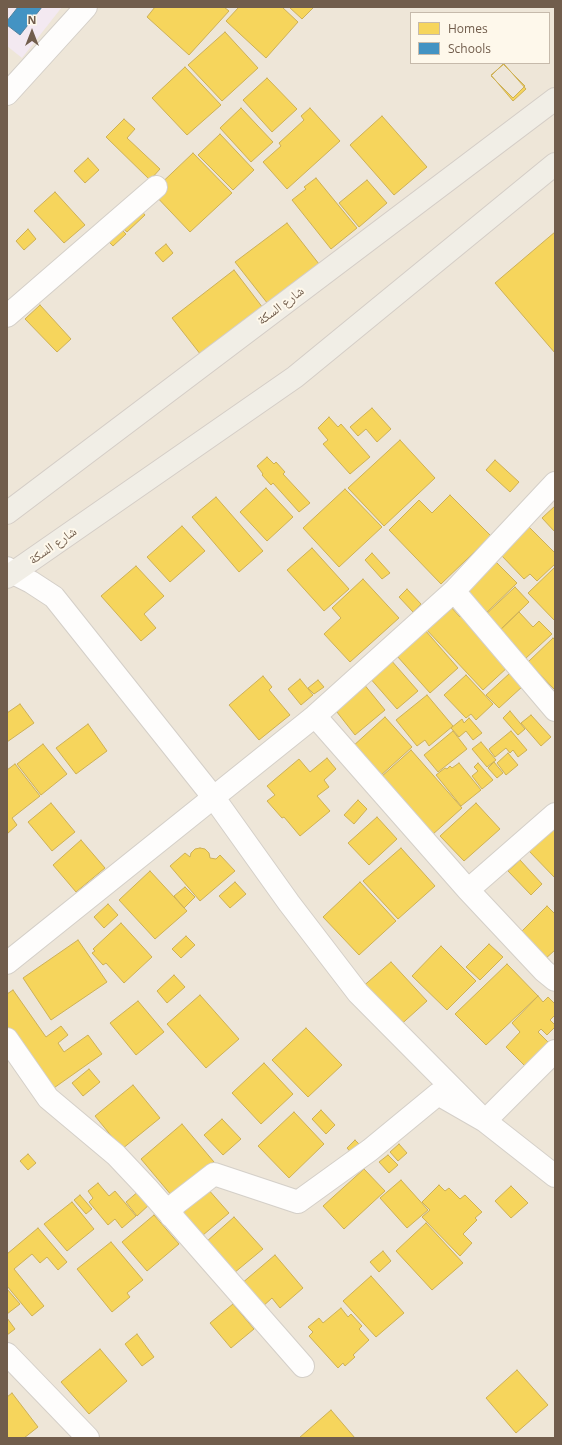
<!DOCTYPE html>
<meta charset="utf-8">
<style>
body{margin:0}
#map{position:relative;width:562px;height:1445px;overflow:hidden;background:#f5f2ea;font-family:"Open Sans",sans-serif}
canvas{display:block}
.frame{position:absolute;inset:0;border:8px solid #715d4c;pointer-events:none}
.legend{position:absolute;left:410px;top:12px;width:140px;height:52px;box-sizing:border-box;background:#fef8eb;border:1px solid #c6baab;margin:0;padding:5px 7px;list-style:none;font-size:12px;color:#715d4c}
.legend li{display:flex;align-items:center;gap:8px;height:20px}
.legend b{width:20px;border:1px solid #c6baab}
.north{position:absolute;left:12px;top:12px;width:40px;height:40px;-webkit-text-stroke:3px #fef8eb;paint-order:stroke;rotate:0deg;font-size:11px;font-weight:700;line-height:16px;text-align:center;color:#715d4c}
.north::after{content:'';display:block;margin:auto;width:14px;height:18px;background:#715d4c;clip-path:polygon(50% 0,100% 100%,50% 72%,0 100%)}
</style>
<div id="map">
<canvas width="562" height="1445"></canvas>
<div class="frame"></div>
<ul class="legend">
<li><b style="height:11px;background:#f6d55c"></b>Homes</li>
<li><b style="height:11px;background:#4393c3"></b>Schools</li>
</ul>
<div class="north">N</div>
</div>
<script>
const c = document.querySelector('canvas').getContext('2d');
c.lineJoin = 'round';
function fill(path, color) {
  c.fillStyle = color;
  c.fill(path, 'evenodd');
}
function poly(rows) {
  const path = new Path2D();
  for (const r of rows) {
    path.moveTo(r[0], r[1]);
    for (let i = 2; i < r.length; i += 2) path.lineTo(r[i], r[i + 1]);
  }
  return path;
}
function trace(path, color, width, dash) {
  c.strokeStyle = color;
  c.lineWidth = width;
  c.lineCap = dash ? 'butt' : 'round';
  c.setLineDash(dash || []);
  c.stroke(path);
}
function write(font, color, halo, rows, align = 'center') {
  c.font = font + ' "Open Sans","Noto Naskh Arabic",sans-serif';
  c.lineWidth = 4;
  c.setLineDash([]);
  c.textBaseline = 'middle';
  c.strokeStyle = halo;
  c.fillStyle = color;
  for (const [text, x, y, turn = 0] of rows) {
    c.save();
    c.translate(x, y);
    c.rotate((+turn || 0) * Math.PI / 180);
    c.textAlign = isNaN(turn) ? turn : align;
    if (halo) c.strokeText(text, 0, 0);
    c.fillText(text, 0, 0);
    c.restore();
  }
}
const residential = poly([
 [7,7,555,7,555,1438,7,1438],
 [411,13,549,13,549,63,411,63]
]);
const education = poly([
 [7,7,62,7,22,58,7,46]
]);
const homes = poly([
 [155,7,224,7,229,11,189,55,147,17,155,7],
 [239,7,282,7,298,22,266,58,226,21,239,7],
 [289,7,314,7,302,19,289,7],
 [225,32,258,68,222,101,188,65,225,32],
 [503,64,525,86,513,98,491,76,503,64],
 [504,64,526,89,513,101,491,75,504,64],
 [185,67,221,105,187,135,152,98,185,67],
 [267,78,297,109,272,132,243,100,267,78],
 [241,108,273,142,251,162,220,128,241,108],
 [310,108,340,141,287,189,263,162,281,146,279,143,304,120,301,116,310,108],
 [382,116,427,167,394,195,350,145,382,116],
 [124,119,135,129,127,138,160,169,150,180,106,137,124,119],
 [220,134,254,170,233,190,198,155,220,134],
 [193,153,232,193,190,232,152,192,193,153],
 [88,158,99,170,85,183,74,171,88,158],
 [316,178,357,228,331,249,292,200,306,189,304,187,316,178],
 [367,180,387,203,359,227,339,203,367,180],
 [55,192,85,225,64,243,34,211,55,192],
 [138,207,145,215,127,232,119,225,138,207],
 [287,223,319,264,268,304,235,262,287,223],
 [118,226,126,234,113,246,105,238,118,226],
 [28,229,36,239,24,250,16,241,28,229],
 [555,232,555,353,495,283,555,232],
 [166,244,173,253,163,262,155,253,166,244],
 [234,270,263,308,201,355,172,318,234,270],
 [40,305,71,339,57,352,25,319,40,305],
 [372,408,391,429,377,442,366,429,358,436,350,427,372,408],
 [329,417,338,427,341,424,370,457,350,474,323,444,328,440,318,428,329,417],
 [400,440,435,478,384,526,348,488,400,440],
 [267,457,274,464,276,462,285,472,283,474,310,503,299,512,273,483,271,485,262,475,263,474,257,466,267,457],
 [495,460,519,482,510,492,486,470,495,460],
 [266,488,293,517,267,541,240,512,266,488],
 [345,489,382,527,339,567,303,528,345,489],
 [450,495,491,536,441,584,389,530,419,500,432,513,450,495],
 [216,497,263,551,239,572,192,517,216,497],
 [555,506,555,532,542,518,555,506],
 [182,526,205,551,170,582,147,557,182,526],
 [529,527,555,553,555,564,537,581,530,574,524,579,501,555,529,527],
 [312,548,349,589,324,611,287,570,312,548],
 [372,553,390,573,382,579,365,560,372,553],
 [495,561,517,583,482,617,460,595,495,561],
 [136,566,164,596,144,614,156,628,141,641,101,596,136,566],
 [555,567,555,621,528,593,555,567],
 [363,579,399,618,350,662,324,634,341,618,332,608,363,579],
 [515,587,529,602,497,633,482,618,515,587],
 [407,589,421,604,413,612,399,597,407,589],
 [450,606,460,617,462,615,509,666,483,690,425,628,450,606],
 [519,612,533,627,539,621,552,634,525,659,499,631,519,612],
 [425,630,458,668,430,693,397,656,425,630],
 [553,638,555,640,555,690,528,662,553,638],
 [390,659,418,691,397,709,369,677,390,659],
 [510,673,523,686,499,708,486,695,510,673],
 [466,675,493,704,476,720,471,714,466,718,444,695,466,675],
 [263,676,272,687,269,690,290,715,259,740,229,705,263,676],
 [300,679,313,695,301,705,288,689,300,679],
 [318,680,324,687,314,694,308,688,318,680],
 [363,683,385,710,355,735,333,707,363,683],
 [427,695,453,726,429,746,425,740,417,746,396,720,427,695],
 [20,704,34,723,7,742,7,713,20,704],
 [510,711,525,729,518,735,503,718,510,711],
 [531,715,551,737,541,746,521,723,531,715],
 [385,717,412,747,379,777,352,747,385,717],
 [469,718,482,733,473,740,466,731,459,737,451,728,462,719,464,723,469,718],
 [88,724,107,751,76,774,56,748,88,724],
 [453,731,467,749,438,772,424,755,453,731],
 [511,731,527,750,518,757,513,750,510,753,506,748,495,757,489,749,511,731],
 [481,742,496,760,487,767,472,749,481,742],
 [43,744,67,774,41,795,17,764,43,744],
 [411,750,462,808,432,835,381,777,411,750],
 [508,753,518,765,506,775,497,763,508,753],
 [327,758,336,769,324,780,329,787,317,796,330,811,300,836,284,817,282,818,267,801,275,795,267,786,299,759,310,772,327,758],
 [494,762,503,773,497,778,488,768,494,762],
 [459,763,481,790,461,806,436,775,445,768,447,769,450,766,452,768,459,763],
 [478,763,493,780,482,789,472,776,478,771,474,767,478,763],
 [15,764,40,796,12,818,17,825,7,834,7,770,15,764],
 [358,800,367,809,354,824,344,815,358,800],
 [51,803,75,832,52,851,28,822,51,803],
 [476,803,500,829,464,861,440,836,476,803],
 [377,817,397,839,369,865,348,843,377,817],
 [555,828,555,878,529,851,555,828],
 [81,840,105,868,76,892,53,865,81,840],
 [200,848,205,849,209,853,210,858,216,859,220,855,235,871,200,901,170,866,185,853,190,857,191,853,195,849,200,848],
 [401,848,435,886,398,919,363,881,401,848],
 [520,860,542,884,531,895,508,871,520,860],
 [150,871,187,911,155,939,119,900,150,871],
 [235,882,246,894,230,908,219,896,235,882],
 [360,882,396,921,359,955,323,917,360,882],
 [185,887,195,897,184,908,174,896,185,887],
 [108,904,118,915,104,928,94,917,108,904],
 [547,906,555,914,555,950,544,960,519,934,547,906],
 [121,923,152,957,124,983,106,963,103,965,92,953,95,951,93,949,121,923],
 [186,936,195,945,181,958,172,949,186,936],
 [78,940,107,982,51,1020,23,978,78,940],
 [489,944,503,957,480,980,466,967,489,944],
 [441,946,476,981,447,1010,412,976,441,946],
 [391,962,427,1001,396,1029,360,989,391,962],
 [507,964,538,996,486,1045,455,1014,507,964],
 [174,975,185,987,167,1003,157,991,174,975],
 [13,990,46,1037,61,1026,68,1035,58,1043,64,1052,88,1035,102,1054,51,1090,7,1027,7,994,13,990],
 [200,995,239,1039,206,1068,167,1024,200,995],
 [538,996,543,1002,548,997,555,1004,555,1015,550,1020,555,1025,555,1027,547,1035,541,1029,538,1032,550,1044,527,1068,506,1047,520,1032,512,1023,538,996],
 [138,1001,164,1032,136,1055,110,1023,138,1001],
 [306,1028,342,1065,308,1097,272,1060,306,1028],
 [264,1063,293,1094,261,1124,232,1093,264,1063],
 [89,1069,100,1082,83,1096,72,1083,89,1069],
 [133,1085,160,1118,122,1149,95,1116,133,1085],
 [321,1110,335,1125,326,1134,312,1119,321,1110],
 [294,1112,324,1144,289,1178,258,1146,294,1112],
 [222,1119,241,1139,223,1155,204,1135,222,1119],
 [182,1124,214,1162,172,1196,141,1159,182,1124],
 [355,1140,365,1150,356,1158,347,1148,355,1140],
 [399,1144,407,1153,398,1161,390,1152,399,1144],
 [28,1154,36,1163,28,1170,20,1161,28,1154],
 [388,1155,398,1165,389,1173,379,1162,388,1155],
 [364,1169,385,1191,344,1229,323,1206,364,1169],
 [401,1180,428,1210,407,1228,380,1198,401,1180],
 [98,1183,109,1196,115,1191,136,1216,122,1228,115,1219,108,1225,89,1202,93,1198,88,1191,98,1183],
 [439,1185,445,1191,449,1188,460,1199,465,1195,482,1212,475,1218,477,1220,463,1234,472,1243,460,1256,422,1217,430,1210,422,1202,439,1185],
 [511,1186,528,1203,511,1218,495,1201,511,1186],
 [207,1188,229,1213,196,1241,174,1216,207,1188],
 [140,1190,151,1203,137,1216,126,1202,140,1190],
 [80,1195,92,1209,86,1214,74,1200,80,1195],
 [72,1202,94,1229,67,1251,44,1224,72,1202],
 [154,1215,179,1244,147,1271,122,1242,154,1215],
 [234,1217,263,1249,234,1273,206,1242,234,1217],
 [426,1223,463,1263,432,1290,396,1251,426,1223],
 [38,1228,67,1262,58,1270,47,1257,40,1263,32,1254,14,1269,44,1306,32,1316,7,1286,7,1254,38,1228],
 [111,1242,143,1280,127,1293,130,1297,112,1312,77,1269,111,1242],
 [383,1251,391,1261,379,1272,370,1262,383,1251],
 [275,1255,303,1288,280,1308,272,1298,261,1308,241,1284,275,1255],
 [371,1276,404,1313,376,1337,343,1301,371,1276],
 [7,1289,20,1304,7,1314,7,1289],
 [233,1304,254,1329,231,1348,210,1323,233,1304],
 [341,1308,348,1317,351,1314,362,1326,359,1329,369,1340,353,1355,355,1357,345,1366,343,1363,338,1368,309,1336,313,1332,308,1327,319,1318,323,1323,341,1308],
 [7,1318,15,1329,7,1335,7,1318],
 [137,1334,154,1357,142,1366,125,1344,137,1334],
 [100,1349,127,1381,89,1414,61,1382,100,1349],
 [517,1370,548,1405,516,1433,486,1398,517,1370],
 [12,1393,38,1427,24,1438,7,1438,7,1397,12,1393],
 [331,1410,355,1438,299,1438,331,1410]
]);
const schools = poly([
 [18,7,42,7,20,35,7,25,7,21,18,7]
]);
const minor = poly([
 [7,94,86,7],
 [7,316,156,187],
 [7,568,13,573,31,582,54,597,214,798,289,903,358,993,485,1121,555,1176],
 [454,591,555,710],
 [315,716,468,890,544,971,555,980],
 [468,890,555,814],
 [7,963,315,716,454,591,555,483],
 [7,1039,48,1098,116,1155,148,1189,303,1366],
 [171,1216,174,1205,214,1174,298,1202,370,1150,438,1094,485,1121,555,1051],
 [7,1354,88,1438]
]);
const major = poly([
 [7,513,555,99],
 [7,577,295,377,555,164]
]);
const streetNames = [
 ["شارع السكة",281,306,-37],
 ["شارع السكة",53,546,-35]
];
fill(residential, '#eee6d8');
fill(education, '#f3e9f1');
fill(homes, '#f6d55c');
trace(homes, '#ceb157', 1);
fill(schools, '#4393c3');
trace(schools, '#51839f', 1);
trace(minor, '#d4cfc8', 24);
trace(major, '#d4cdc6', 24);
trace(minor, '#fefdfc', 22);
trace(major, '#f1eee6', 22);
write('13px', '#715d4c', '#fef8eb', streetNames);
</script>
